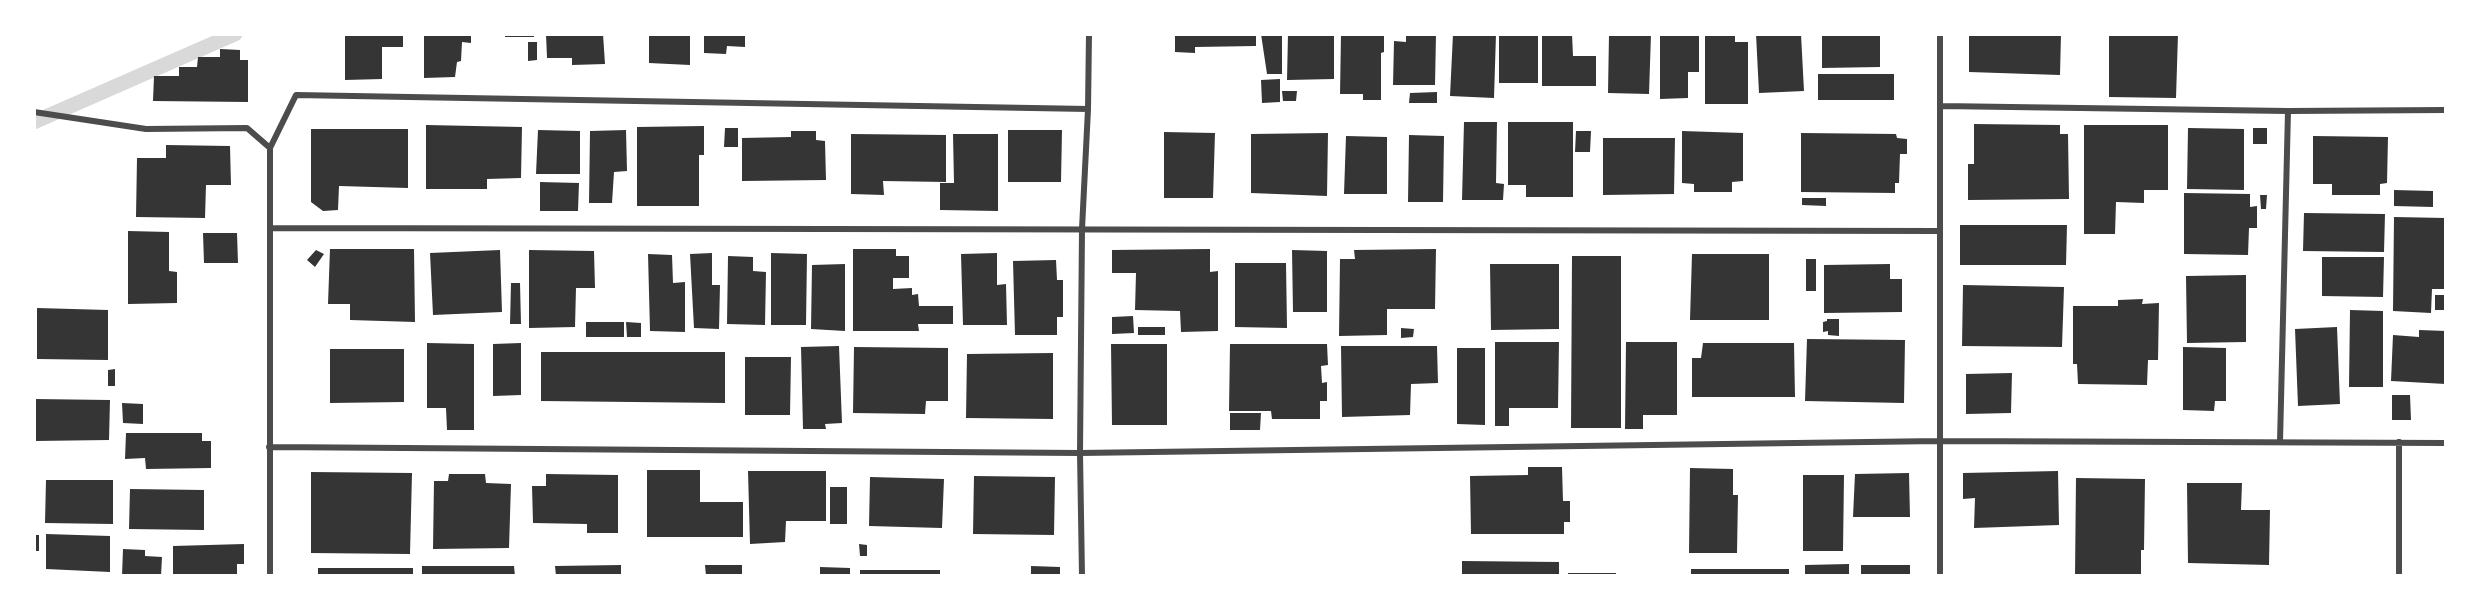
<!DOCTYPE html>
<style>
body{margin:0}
#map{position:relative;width:2480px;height:610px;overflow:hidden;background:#fff;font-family:Cabin,sans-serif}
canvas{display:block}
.frame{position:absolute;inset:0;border:36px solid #fff;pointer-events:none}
</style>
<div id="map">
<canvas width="2480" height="610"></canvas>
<div class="frame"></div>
</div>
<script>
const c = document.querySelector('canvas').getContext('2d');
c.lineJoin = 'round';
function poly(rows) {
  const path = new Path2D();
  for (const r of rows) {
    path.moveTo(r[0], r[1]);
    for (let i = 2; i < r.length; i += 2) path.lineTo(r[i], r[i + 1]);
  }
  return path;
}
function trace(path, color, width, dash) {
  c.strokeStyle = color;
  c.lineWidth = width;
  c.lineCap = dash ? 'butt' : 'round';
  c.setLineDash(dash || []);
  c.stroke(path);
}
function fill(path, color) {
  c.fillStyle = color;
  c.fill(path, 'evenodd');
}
const stream = poly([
 [34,122,235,34]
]);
const building = poly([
 [345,34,403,34,403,47,382,47,382,79,345,80],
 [424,34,471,34,471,43,462,42,461,61,457,62,455,77,424,78],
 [505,34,534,34,534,37,505,37],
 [546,34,603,34,605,64,572,65,572,58,547,58],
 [649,34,690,34,690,65,649,63],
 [704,34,745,34,745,47,727,46,726,54,704,53],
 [1175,34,1256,34,1256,46,1195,47,1195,53,1175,52],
 [1261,34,1282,34,1282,74,1267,74],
 [1288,34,1334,34,1334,79,1287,80],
 [1341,34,1384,34,1384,52,1381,53,1381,100,1363,100,1363,94,1340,94],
 [1406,34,1436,34,1435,85,1393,85,1394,41,1406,42],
 [1453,34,1496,34,1494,98,1450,96],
 [1499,34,1538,34,1538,83,1499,83],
 [1542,34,1572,34,1573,56,1596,56,1596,86,1542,86],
 [1609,34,1651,34,1649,94,1608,93],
 [1660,34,1699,34,1699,72,1688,72,1688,98,1660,99],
 [1705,34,1735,34,1735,42,1748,42,1748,104,1705,104],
 [1756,34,1801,34,1804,91,1759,93],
 [1822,34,1880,34,1880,67,1822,68],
 [1969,34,2061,34,2060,75,1969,72],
 [2109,34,2178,34,2176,98,2109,97],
 [528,42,537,42,537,60,528,61],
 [220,49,240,50,240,60,248,60,248,102,153,101,154,76,179,76,179,67,197,67,198,57,220,57],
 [1818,74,1894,74,1894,100,1818,100],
 [1280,79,1280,102,1262,103,1261,80],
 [1282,91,1297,91,1296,101,1283,101],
 [1437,92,1437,103,1409,103,1410,93],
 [1464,122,1497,122,1496,183,1504,184,1503,200,1462,200],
 [1508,122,1573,122,1573,197,1526,197,1526,185,1508,185],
 [1974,124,2060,125,2060,134,2068,134,2069,199,1968,200,1968,164,1974,164],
 [426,125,522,127,521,178,487,179,487,189,426,189],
 [2084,125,2168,125,2168,190,2144,190,2144,203,2116,202,2115,234,2084,234],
 [704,126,704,155,699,155,699,206,637,206,637,127],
 [725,128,738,128,738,147,724,147],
 [2188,128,2244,129,2244,190,2187,189],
 [2253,128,2267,128,2267,144,2253,144],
 [311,129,408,129,408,188,339,186,338,210,323,211,311,202],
 [538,130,580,131,580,174,536,174],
 [626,130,627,171,614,172,612,203,589,203,590,131],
 [1008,130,1062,130,1061,182,1008,182],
 [791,131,816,131,816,140,825,141,826,180,742,181,742,138,791,137],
 [1576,131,1591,131,1590,152,1575,152],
 [1682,131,1743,133,1743,181,1732,182,1732,192,1694,192,1694,184,1682,183],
 [1164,132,1215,133,1213,198,1164,198],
 [1328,133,1327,196,1251,193,1251,134],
 [1801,133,1896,134,1897,138,1907,139,1907,154,1900,154,1899,183,1895,183,1895,193,1801,192],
 [851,134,946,135,946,182,883,181,884,195,851,194],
 [953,134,998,134,998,211,940,210,940,183,954,183],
 [1409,135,1444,136,1443,202,1408,202],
 [1346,136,1387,137,1387,194,1344,194],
 [2313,136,2388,137,2387,183,2380,184,2380,195,2332,195,2332,184,2313,184],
 [1603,138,1675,138,1674,194,1603,195],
 [166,145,230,146,231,185,206,185,205,218,136,217,137,158,166,158],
 [540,182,579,183,578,211,540,211],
 [2394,190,2433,191,2433,207,2394,206],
 [2184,193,2250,194,2250,207,2257,206,2257,228,2249,228,2248,255,2184,254],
 [2260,195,2267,195,2266,209,2261,209],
 [1802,198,1826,198,1826,206,1802,205],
 [2304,213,2385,214,2384,252,2303,251],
 [2394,217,2446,218,2446,289,2432,289,2431,313,2393,311],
 [1960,225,2067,225,2066,265,1960,265],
 [128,231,169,232,169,271,177,272,177,303,128,304],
 [203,233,237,233,238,263,204,263],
 [330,249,414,249,415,322,350,320,350,304,328,304],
 [853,249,896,249,896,256,909,256,909,278,893,278,893,289,912,288,912,295,918,294,919,306,953,306,953,324,918,324,919,331,853,331],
 [1210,249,1210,272,1218,271,1218,331,1181,332,1180,311,1135,310,1136,273,1112,273,1112,250],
 [1436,249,1435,309,1387,309,1387,335,1339,336,1340,259,1355,259,1354,250],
 [316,250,324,254,315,267,307,260],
 [500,250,502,312,433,315,430,253],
 [529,250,594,251,595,288,576,288,575,327,529,328],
 [1292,250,1327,251,1327,312,1293,312],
 [712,253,712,285,720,285,719,329,694,328,690,254],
 [771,253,807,254,806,325,771,325],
 [997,253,997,285,1006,284,1007,325,963,325,961,254],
 [648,254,672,255,673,283,685,282,685,332,650,331],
 [1692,254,1769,254,1769,320,1690,320],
 [728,256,753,257,753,271,766,272,765,325,727,324],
 [1572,256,1621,256,1621,428,1571,428],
 [2322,257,2384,257,2383,297,2322,296],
 [1806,259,1816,259,1816,291,1806,291],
 [1056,260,1057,280,1063,280,1063,317,1057,317,1057,335,1015,335,1013,261],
 [1235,263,1286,263,1287,328,1235,327],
 [845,264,845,331,811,329,812,265],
 [1490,264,1559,264,1559,329,1491,330],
 [1890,264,1890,279,1902,279,1902,312,1824,313,1824,265],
 [2246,275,2246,342,2187,343,2186,276],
 [511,283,520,283,521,324,510,324],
 [1963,285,2064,287,2062,347,1962,346],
 [2435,295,2446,295,2446,310,2435,310],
 [2143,299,2142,304,2159,303,2158,360,2148,360,2147,385,2078,384,2077,364,2073,364,2073,306,2118,306,2118,300],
 [37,308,108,310,108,360,37,359],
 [2350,310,2383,311,2383,387,2349,387],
 [1133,316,1134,333,1112,334,1112,317],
 [1827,319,1839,319,1839,336,1828,335,1828,331,1823,332,1823,322,1827,321],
 [586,322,624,322,624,337,586,337],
 [626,322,641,323,641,337,627,337],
 [1138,327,1165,327,1165,335,1138,335],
 [2337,327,2340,404,2298,406,2295,329],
 [1401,328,1414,329,1413,337,1401,338],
 [2419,330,2446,331,2446,384,2391,381,2393,335,2419,337],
 [1807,339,1905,340,1904,403,1805,401],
 [1495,342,1559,342,1558,408,1509,408,1509,426,1495,426],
 [1626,342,1677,342,1677,415,1643,415,1643,429,1625,429],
 [427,343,474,344,474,430,447,430,446,408,427,408],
 [521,343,521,395,493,396,493,344],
 [1703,343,1794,343,1795,397,1692,397,1692,358,1701,358],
 [1111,344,1167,344,1167,425,1112,425],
 [1230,344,1327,344,1328,365,1321,366,1322,383,1327,382,1327,401,1320,401,1320,419,1272,419,1271,411,1229,411],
 [839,346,842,423,825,424,826,429,803,429,801,347],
 [1341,346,1437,346,1438,383,1411,384,1410,415,1342,417],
 [854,347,948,348,948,401,926,401,925,414,853,413],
 [2183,347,2226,348,2226,401,2215,401,2214,411,2183,410],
 [1457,348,1485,348,1485,425,1457,424],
 [330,349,404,349,404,402,330,403],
 [541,352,725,352,725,403,541,401],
 [1053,353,1053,419,966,418,967,354],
 [745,357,791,357,790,415,745,415],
 [115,369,115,386,108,386,108,370],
 [2012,373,2011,413,1966,414,1966,374],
 [2392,395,2410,395,2411,420,2392,420],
 [34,399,110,400,109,440,34,441],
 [122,403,143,404,143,424,123,423],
 [1230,413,1261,413,1260,430,1230,430],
 [126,433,202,433,202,441,211,441,211,468,146,469,145,458,125,459],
 [1528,467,1562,467,1563,501,1570,501,1570,522,1564,522,1564,534,1471,534,1470,476,1528,475],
 [1690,468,1733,469,1733,495,1738,495,1737,553,1689,553],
 [647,470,700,470,700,502,743,502,743,537,647,537],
 [748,471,826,471,826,521,786,521,785,542,750,544],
 [2058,471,2059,525,1974,528,1975,498,1963,499,1963,473],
 [311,472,412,473,410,554,311,553],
 [1909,473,1910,517,1853,517,1855,474],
 [449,474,485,474,486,483,511,484,509,548,433,549,434,481,448,481],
 [546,474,618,475,618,533,587,533,587,524,533,523,532,486,546,486],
 [1803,475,1844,475,1843,551,1803,551],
 [974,476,1055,477,1054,535,973,534],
 [870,477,944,479,942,528,869,526],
 [2076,478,2145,479,2144,550,2141,550,2141,576,2075,576],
 [46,480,113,480,113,524,45,523],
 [2187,483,2242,483,2241,510,2270,510,2269,565,2188,563],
 [830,487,847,487,847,524,830,524],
 [130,489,204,490,204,530,129,529],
 [46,534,110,536,110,572,46,569],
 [34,535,39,535,39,551,34,551],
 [244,544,244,564,237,564,237,576,173,576,173,546],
 [859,544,867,545,867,556,860,556],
 [123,549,145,550,145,556,162,557,161,576,122,576],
 [1462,561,1559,562,1559,576,1462,576],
 [1849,564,1849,576,1805,576,1805,565],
 [621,565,621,576,556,576,555,566],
 [705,565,742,565,742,576,706,576],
 [1861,565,1910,565,1910,576,1861,576],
 [422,566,514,566,515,576,422,576],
 [1031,566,1060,567,1060,576,1031,576],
 [820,567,850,568,850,576,820,576],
 [318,568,413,568,413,576,318,576],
 [1691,569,1789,569,1789,576,1691,576],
 [860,570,940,570,940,576,860,576],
 [1568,573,1616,573,1616,576,1568,576]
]);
const minor = poly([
 [1941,106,2288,111,2446,110],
 [34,112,146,129,247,128,270,148,270,228],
 [270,148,296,95,1088,109],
 [2280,442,2288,111],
 [2399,442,2399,576],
 [269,447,1080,453,1939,441,2446,443],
 [270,576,270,228,1939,231],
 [1082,576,1080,453,1082,229,1088,109,1089,34],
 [1940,576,1940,34]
]);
trace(stream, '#d9d9d9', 15);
fill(building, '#353535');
trace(minor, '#4c4c4c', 6);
</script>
